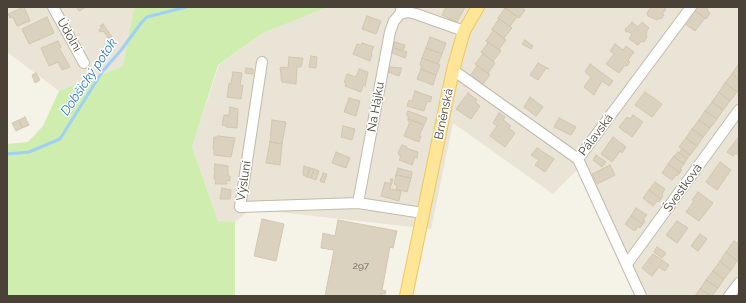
<!DOCTYPE html>
<meta charset="utf-8">
<style>
body{margin:0}
#map{position:relative;width:746px;height:303px;overflow:hidden;background:#f5f2e8;font-family:Raleway,sans-serif}
canvas{display:block}
.frame{position:absolute;inset:0;border:8px solid #4a4236;pointer-events:none}
</style>
<div id="map">
<canvas width="746" height="303"></canvas>
<div class="frame"></div>
</div>
<script>
const c = document.querySelector('canvas').getContext('2d');
c.lineJoin = 'round';
function fill(path, color) {
  c.fillStyle = color;
  c.fill(path, 'evenodd');
}
function poly(rows) {
  const path = new Path2D();
  for (const r of rows) {
    path.moveTo(r[0], r[1]);
    for (let i = 2; i < r.length; i += 2) path.lineTo(r[i], r[i + 1]);
  }
  return path;
}
function trace(path, color, width, dash) {
  c.strokeStyle = color;
  c.lineWidth = width;
  c.lineCap = dash ? 'butt' : 'round';
  c.setLineDash(dash || []);
  c.stroke(path);
}
function write(font, color, halo, rows, align = 'center') {
  c.font = font + ' Raleway,sans-serif';
  c.lineWidth = 3;
  c.setLineDash([]);
  c.textBaseline = 'middle';
  c.strokeStyle = halo;
  c.fillStyle = color;
  for (const [text, x, y, turn = 0] of rows) {
    c.save();
    c.translate(x, y);
    c.rotate((+turn || 0) * Math.PI / 180);
    c.textAlign = isNaN(turn) ? turn : align;
    if (halo) c.strokeText(text, 0, 0);
    c.fillText(text, 0, 0);
    c.restore();
  }
}
const residential = poly([
 [7,7,134,7,123,66,59,91,7,52],
 [328,7,739,7,739,296,643,296,582,165,553,194,453,123,431,229,251,209,235,222,218,221,192,147,219,65,263,33]
]);
const green = poly([
 [134,7,328,7,263,33,218,65,192,147,218,221,235,222,235,296,7,296,7,144,28,142,43,126,59,91,123,66]
]);
const stream = poly([
 [7,154,29,152,60,139,102,72,122,49,141,23,147,17,186,7]
]);
const building = poly([
 [24,7,30,21,17,26,13,17,10,18,8,14,24,7],
 [77,7,86,7,79,11,77,7],
 [446,7,452,8,453,7,465,7,457,22,442,15,446,7],
 [504,7,522,7,525,10,519,18,504,7],
 [651,7,663,7,666,9,662,14,664,15,661,19,659,18,657,20,648,16,647,13,651,7],
 [696,7,708,7,707,9,710,14,706,19,694,10,696,7],
 [505,8,517,17,510,26,512,28,498,18,505,8],
 [694,10,705,18,695,31,684,23,694,10],
 [367,16,381,21,376,34,362,29,367,16],
 [47,17,54,33,29,44,22,29,47,17],
 [498,18,512,28,504,38,506,40,492,29,499,19,498,18],
 [632,22,638,27,642,22,649,28,646,32,647,33,646,35,647,37,644,42,642,41,638,45,629,39,632,34,629,32,626,32,625,29,628,27,632,22],
 [103,24,112,37,108,40,107,38,108,37,103,31,100,32,99,30,102,27,100,26,103,24],
 [492,29,506,40,499,49,501,51,486,41,493,31,492,29],
 [430,37,446,43,442,54,426,48,430,37],
 [525,40,533,46,531,49,522,44,525,40],
 [58,41,61,47,59,48,70,67,62,70,58,62,49,66,41,48,58,41],
 [486,41,501,51,493,61,495,63,481,52,488,43,486,41],
 [395,42,405,45,403,51,393,47,395,42],
 [362,43,374,47,373,48,371,54,372,54,370,61,353,54,357,44,361,45,362,43],
 [615,44,623,50,626,46,634,52,628,60,630,62,627,66,625,65,619,73,606,64,614,54,610,51,615,44],
 [394,48,407,52,405,58,392,53,394,48],
 [426,48,442,54,438,64,422,58,426,48],
 [481,52,495,63,488,73,490,75,475,64,483,54,481,52],
 [311,56,317,57,316,68,309,67,311,56],
 [289,57,303,58,301,67,297,67,296,84,282,82,281,79,281,74,280,68,282,67,288,68,289,57],
 [422,58,440,65,436,75,421,69,422,66,420,65,422,58],
 [538,63,549,69,546,68,538,80,530,75,538,63],
 [475,64,490,75,482,85,470,76,477,66,475,64],
 [590,64,613,81,609,86,602,81,594,95,584,87,591,77,585,72,590,64],
 [738,65,739,66,739,80,732,74,738,65],
 [390,67,402,68,399,76,388,72,390,67],
 [246,68,253,69,253,74,245,73,246,68],
 [359,69,368,72,365,86,363,85,361,92,345,86,346,83,344,82,347,74,356,77,359,69],
 [421,69,436,75,433,85,417,79,421,69],
 [233,72,242,73,240,85,243,85,241,99,227,97,229,83,231,84,233,72],
 [36,73,40,80,35,83,32,75,36,73],
 [732,74,739,80,739,88,737,92,725,83,732,74],
 [725,83,737,92,730,101,719,92,725,83],
 [415,91,432,97,430,102,427,101,424,111,407,106,409,100,412,101,415,91],
 [645,92,662,104,652,117,635,105,645,92],
 [719,92,730,101,723,110,712,102,719,92],
 [468,93,477,100,475,102,480,106,471,119,456,109,468,93],
 [530,97,543,107,536,116,524,107,530,97],
 [349,98,360,101,356,116,344,112,349,98],
 [712,102,723,110,717,119,705,111,712,102],
 [230,107,238,109,237,128,226,127,227,126,222,125,224,115,229,115,230,107],
 [408,111,427,118,424,125,408,119,409,117,406,115,408,111],
 [705,111,717,119,710,128,699,120,705,111],
 [499,113,505,117,503,120,511,126,509,128,515,133,505,147,490,136,497,126,493,123,499,113],
 [633,115,643,122,632,137,626,132,626,133,619,127,627,117,630,119,633,115],
 [25,117,29,125,22,128,19,120,25,117],
 [559,118,576,127,571,135,554,127,559,118],
 [408,119,424,125,419,136,421,136,419,142,404,136,410,122,408,121,408,119],
 [19,120,22,128,16,131,12,123,19,120],
 [272,120,286,122,282,144,270,142,272,120],
 [699,120,710,128,703,137,692,129,699,120],
 [343,126,355,129,352,140,341,137,343,126],
 [692,129,703,137,697,146,686,138,692,129],
 [218,136,235,138,231,157,214,155,214,149,213,149,214,137,218,137,218,136],
 [613,137,626,147,622,153,620,151,612,162,601,154,613,137],
 [686,138,697,146,690,155,679,147,686,138],
 [738,138,739,139,739,155,736,153,733,156,727,152,738,138],
 [270,142,282,144,280,165,266,163,270,142],
 [402,145,407,147,406,148,418,152,417,158,415,157,412,165,399,160,401,156,399,155,398,153,402,145],
 [537,148,554,159,545,172,535,165,539,160,531,155,537,148],
 [682,149,690,155,687,159,679,153,682,149],
 [336,152,350,158,346,168,332,163,336,152],
 [678,152,687,159,684,164,674,157,678,152],
 [596,155,606,162,602,167,593,160,596,155],
 [674,156,684,164,680,169,682,170,680,173,668,164,674,156],
 [720,162,731,170,717,190,706,182,720,162],
 [215,164,228,166,228,176,230,176,230,181,227,180,227,184,215,184,216,179,214,179,215,170,214,170,215,164],
 [668,164,680,173,677,176,676,175,672,180,662,173,668,164],
 [610,165,615,175,597,184,592,174,610,165],
 [304,166,310,168,307,177,303,175,304,166],
 [310,168,314,169,311,178,307,177,310,168],
 [398,168,412,172,411,178,396,175,398,168],
 [314,169,319,171,316,180,311,178,314,169],
 [323,173,327,174,324,183,320,181,323,173],
 [396,175,411,178,407,192,396,189,397,185,394,184,396,175],
 [391,179,393,179,390,189,401,191,399,201,381,196,385,182,390,184,391,179],
 [655,182,665,189,662,194,663,196,661,199,649,190,655,182],
 [222,188,231,190,230,199,220,199,222,188],
 [649,190,661,199,659,202,657,201,653,206,643,198,649,190],
 [698,192,713,203,699,221,686,212,694,201,692,200,698,192],
 [636,208,647,215,643,220,645,221,643,224,631,216,636,208],
 [631,216,643,224,640,228,638,226,635,231,625,224,631,216],
 [262,219,284,224,276,261,254,256,262,219],
 [338,220,397,231,393,248,390,247,382,290,386,291,385,294,381,294,381,296,325,296,334,250,321,248,323,233,335,236,338,220],
 [677,221,688,228,677,243,666,235,677,221],
 [700,234,707,239,698,251,691,246,700,234],
 [734,241,739,244,739,258,737,261,726,252,734,241],
 [657,247,666,253,662,258,654,252,657,247],
 [726,252,737,261,731,270,720,261,726,252],
 [653,254,669,265,665,271,659,267,652,276,642,268,653,254],
 [720,261,731,270,724,279,713,271,720,261],
 [713,271,724,279,718,288,706,280,713,271],
 [706,280,718,288,712,296,700,289,706,280],
 [700,289,710,296,695,296,700,289]
]);
const minor = poly([
 [53,7,84,63],
 [400,14,408,12,416,14,464,31],
 [262,62,240,207,358,203,423,213],
 [453,70,578,159,691,7],
 [578,159,641,296],
 [358,203,390,32,394,21,400,14,402,7],
 [627,264,739,110],
 [729,296,739,283]
]);
const major = poly([
 [406,296,453,70,464,31,478,7]
]);
const numberNames = [
 ["297",361,266]
];
const streetNames = [
 ["Údolní",69,35,60],
 ["Na Hájku",376,107,-80],
 ["Brněnská",444,114,-78],
 ["Pálavská",596,135,-53],
 ["Výsluní",244,181,-81],
 ["Švestková",683,188,-54]
];
const waterNames = [
 ["Dobšický potok",89,77,-56]
];
fill(residential, '#eae4d6');
fill(green, '#ceedae');
trace(stream, '#a0d0f6', 3);
fill(building, '#dbd1bf');
trace(building, '#d3c6af', 1);
trace(minor, '#c2baaa', 12);
trace(major, '#eec75e', 14);
trace(minor, '#fff', 10);
trace(major, '#ffe597', 12);
write('10px', '#6e6658', null, numberNames);
write('12px', '#4a4236', '#fff', streetNames);
write('italic 13px', '#2579bf', '#fff', waterNames);
</script>
